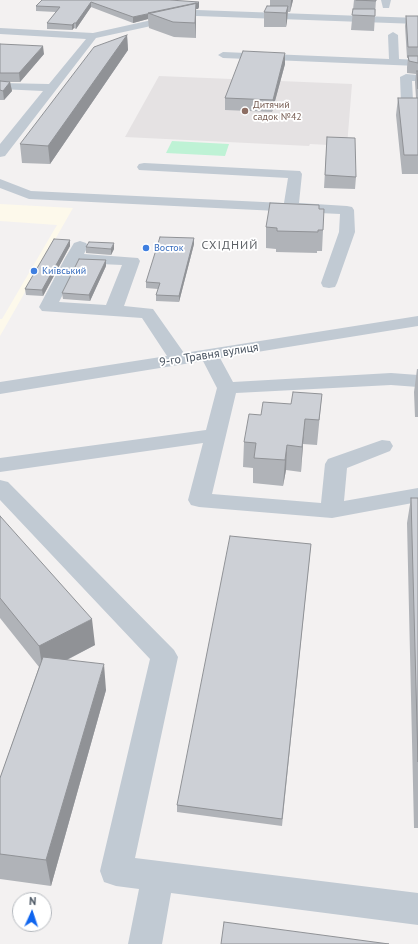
<!DOCTYPE html>
<meta charset="utf-8">
<style>
body{margin:0}
#map{position:relative;width:418px;height:944px;overflow:hidden;background:#f3f1f1;font-family:"PT Sans",sans-serif}
canvas{display:block}
.north{position:absolute;left:12px;top:892px;width:40px;height:40px;box-sizing:border-box;background:#fff;border:1px solid #b6babf;border-radius:50%;rotate:3deg;font-size:11px;font-weight:700;line-height:16px;text-align:center;color:#485360}
.north::after{content:'';display:block;margin:auto;width:14px;height:18px;background:#0f65ef;clip-path:polygon(50% 0,100% 100%,50% 72%,0 100%)}
</style>
<div id="map">
<canvas width="418" height="944"></canvas>
<div class="north">N</div>
</div>
<script>
const c = document.querySelector('canvas').getContext('2d');
c.lineJoin = 'round';
function fill(path, color) {
  c.fillStyle = color;
  c.fill(path, 'evenodd');
}
function poly(rows) {
  const path = new Path2D();
  for (const r of rows) {
    path.moveTo(r[0], r[1]);
    for (let i = 2; i < r.length; i += 2) path.lineTo(r[i], r[i + 1]);
  }
  return path;
}
function trace(path, color, width, dash) {
  c.strokeStyle = color;
  c.lineWidth = width;
  c.lineCap = dash ? 'butt' : 'round';
  c.setLineDash(dash || []);
  c.stroke(path);
}
function write(font, color, halo, rows, align = 'center') {
  c.font = font + ' "PT Sans",sans-serif';
  c.lineWidth = 3.5;
  c.setLineDash([]);
  c.textBaseline = 'middle';
  c.strokeStyle = halo;
  c.fillStyle = color;
  for (const [text, x, y, turn = 0] of rows) {
    c.save();
    c.translate(x, y);
    c.rotate((+turn || 0) * Math.PI / 180);
    c.textAlign = isNaN(turn) ? turn : align;
    if (halo) c.strokeText(text, 0, 0);
    c.fillText(text, 0, 0);
    c.restore();
  }
}
const commercial = poly([
 [0,204,73,208,0,336,0,319,2,319,57,225,0,221]
]);
const education = poly([
 [159,76,352,84,347,146,310,144,309,146,125,137]
]);
const green = poly([
 [172,141,229,144,225,156,166,153]
]);
const minor = poly([
 [381,0,391,0,389,8,383,8,381,0],
 [197,10,418,18,418,24,197,16,96,38,5,156,0,157,0,144,43,91,0,89,0,83,49,84,86,39,0,34,0,28,93,33,197,10],
 [393,32,398,35,399,59,418,60,418,66,223,58,218,55,223,52,389,59,388,35,393,32],
 [406,74,418,75,418,81,412,81,413,101,418,103,418,111,403,106,401,103,400,77,406,74],
 [144,163,300,171,302,174,299,203,347,206,352,207,354,210,355,232,337,283,335,287,329,288,323,287,321,283,339,232,340,214,29,199,0,188,0,179,31,191,284,203,288,178,139,170,137,167,139,164,144,163],
 [80,241,86,243,88,246,84,254,138,258,140,261,124,306,153,309,184,353,418,316,418,326,220,358,233,382,391,373,418,375,418,387,391,385,236,393,212,494,321,503,325,464,328,459,382,440,390,441,393,446,390,451,347,468,344,501,418,488,418,502,332,518,199,507,191,505,188,500,203,443,0,472,0,458,206,430,217,388,203,361,0,394,0,382,167,356,142,318,42,311,39,307,65,258,74,243,80,241],
 [79,263,122,265,106,305,59,302,79,263],
 [0,480,8,482,174,650,178,657,135,858,418,893,418,925,171,893,162,944,128,944,139,889,116,886,104,882,100,871,150,659,0,500,0,480]
]);
const wall = poly([
 [42,0,170,0,199,7,198,9,196,9,196,38,174,37,149,28,148,19,133,23,91,7,76,29,74,28,72,30,47,29,47,23,56,12,36,11,36,6],
 [270,0,293,0,290,12,288,12,287,21,286,27,264,27,264,12,270,6],
 [354,0,376,0,374,31,351,30],
 [406,16,418,16,418,174,402,174,396,115,398,98,416,98,415,82,416,74,407,73,407,67,408,58,407,58,405,26],
 [127,35,128,50,50,164,22,163,20,144],
 [0,44,44,54,20,82,10,82,12,91,4,100,0,100],
 [285,53,285,64,272,112,225,110,225,98],
 [327,137,356,177,355,189,324,188],
 [319,209,323,230,322,251,317,251,317,253,276,252,276,249,266,248,266,227],
 [194,238,194,244,179,302,156,301,156,295,158,289,146,288,146,282],
 [70,240,70,246,43,296,26,295,25,289],
 [86,247,114,249,111,255,86,253],
 [106,266,90,301,63,299,62,293],
 [417,369,418,369,418,417,415,417,414,392],
 [322,394,317,445,303,444,301,472,286,470,283,486,253,483,253,468,243,467,244,442,261,415],
 [411,498,418,498,418,828,414,828,407,523],
 [0,516,95,645,67,660,106,690,51,886,0,879,0,778,39,667,0,618],
 [311,544,282,826,177,812,177,805]
]);
const shadedWall = poly([
 [291,0,293,0,290,12],
 [91,2,91,7,76,29,76,23],
 [199,2,199,7,198,9,196,9,196,38,195,23,158,17],
 [288,6,287,21,286,27,286,13],
 [148,14,148,19,133,23,133,17],
 [74,23,74,28,72,30,72,25],
 [127,35,128,50,50,164,48,146],
 [43,46,44,54,20,82,19,73],
 [285,53,285,64,272,112,273,100],
 [10,82,12,91,4,100,3,91],
 [194,238,194,244,179,302,179,296],
 [70,240,70,246,43,296,42,290],
 [114,243,114,249,111,255,111,249],
 [106,260,106,266,90,301,89,295],
 [305,419,303,444,301,472,302,447],
 [287,445,286,470,283,486,285,460],
 [92,619,95,645,43,672,39,646],
 [104,664,106,690,51,886,46,860]
]);
const building = poly([
 [42,0,170,0,199,2,198,3,133,17,91,2,76,23,74,23,72,25,47,23,60,7,36,6,42,0],
 [356,0,376,0,376,1,356,0],
 [196,3,195,23,173,22,148,13,196,3],
 [267,6,288,6,286,13,264,12,267,6],
 [353,9,375,9,375,16,352,15,353,9],
 [406,16,418,16,418,47,408,47,406,16],
 [127,35,48,146,20,144,94,47,127,35],
 [0,44,43,46,19,73,0,73,0,44],
 [243,51,285,53,273,100,225,98,243,51],
 [408,56,418,56,418,63,409,61,408,56],
 [417,71,418,71,418,89,417,71],
 [0,81,10,82,3,91,0,90,0,81],
 [398,98,418,98,418,155,404,155,398,98],
 [327,137,355,138,356,177,325,175,327,137],
 [270,203,319,205,319,209,324,209,323,230,318,230,318,232,277,231,277,228,266,227,270,203],
 [160,237,194,238,179,296,156,295,160,283,146,282,160,237],
 [54,239,70,240,42,290,25,289,54,239],
 [89,242,114,243,111,249,86,247,89,242],
 [79,259,106,260,89,295,62,293,79,259],
 [293,392,322,394,319,420,305,419,302,447,287,445,285,460,254,458,256,443,244,442,249,414,261,415,263,402,291,404,293,392],
 [411,498,418,498,418,762,411,498],
 [0,516,92,619,39,646,0,598,0,516],
 [230,536,311,544,282,819,177,805,230,536],
 [43,657,104,664,46,860,0,854,0,778,43,657],
 [224,922,389,944,221,944,224,922]
]);
const markers = [
 [245,111,4,"#8d6e63"],
 [146,248,4,"#3f7fe0"],
 [34,271,4,"#3f7fe0"]
];
const farEducationnames = [
 ["Дитячий",253,105],
 ["садок №42",253,117]
];
const farShopnames = [
 ["Восток",154,248],
 ["Київський",42,271]
];
const farQuarternames = [
 ["СХІДНИЙ",230,246]
];
const streetNames = [
 ["9-го Травня вулиця",209,355,-9]
];
fill(commercial, '#fdf9eb');
fill(education, '#e5e2e3');
fill(green, '#bef2d5');
fill(minor, '#c1cad3');
fill(wall, '#b0b3b8');
fill(shadedWall, '#909296');
fill(building, '#cdd0d6');
trace(building, '#909296', 1);
for (const [x, y, r, color] of markers) {
  const dot = new Path2D();
  dot.arc(x, y, r, 0, 2 * Math.PI);
  c.fillStyle = color;
  c.fill(dot);
  trace(dot, '#fff', 1.5);
}
write('10px', '#785e54', '#fff', farEducationnames, 'left');
write('10px', '#366cbe', '#fff', farShopnames, 'left');
c.letterSpacing = '1px';
write('12px', '#5d6166', '#fff', farQuarternames);
c.letterSpacing = '0px';
write('12px', '#485360', '#fff', streetNames);
</script>
